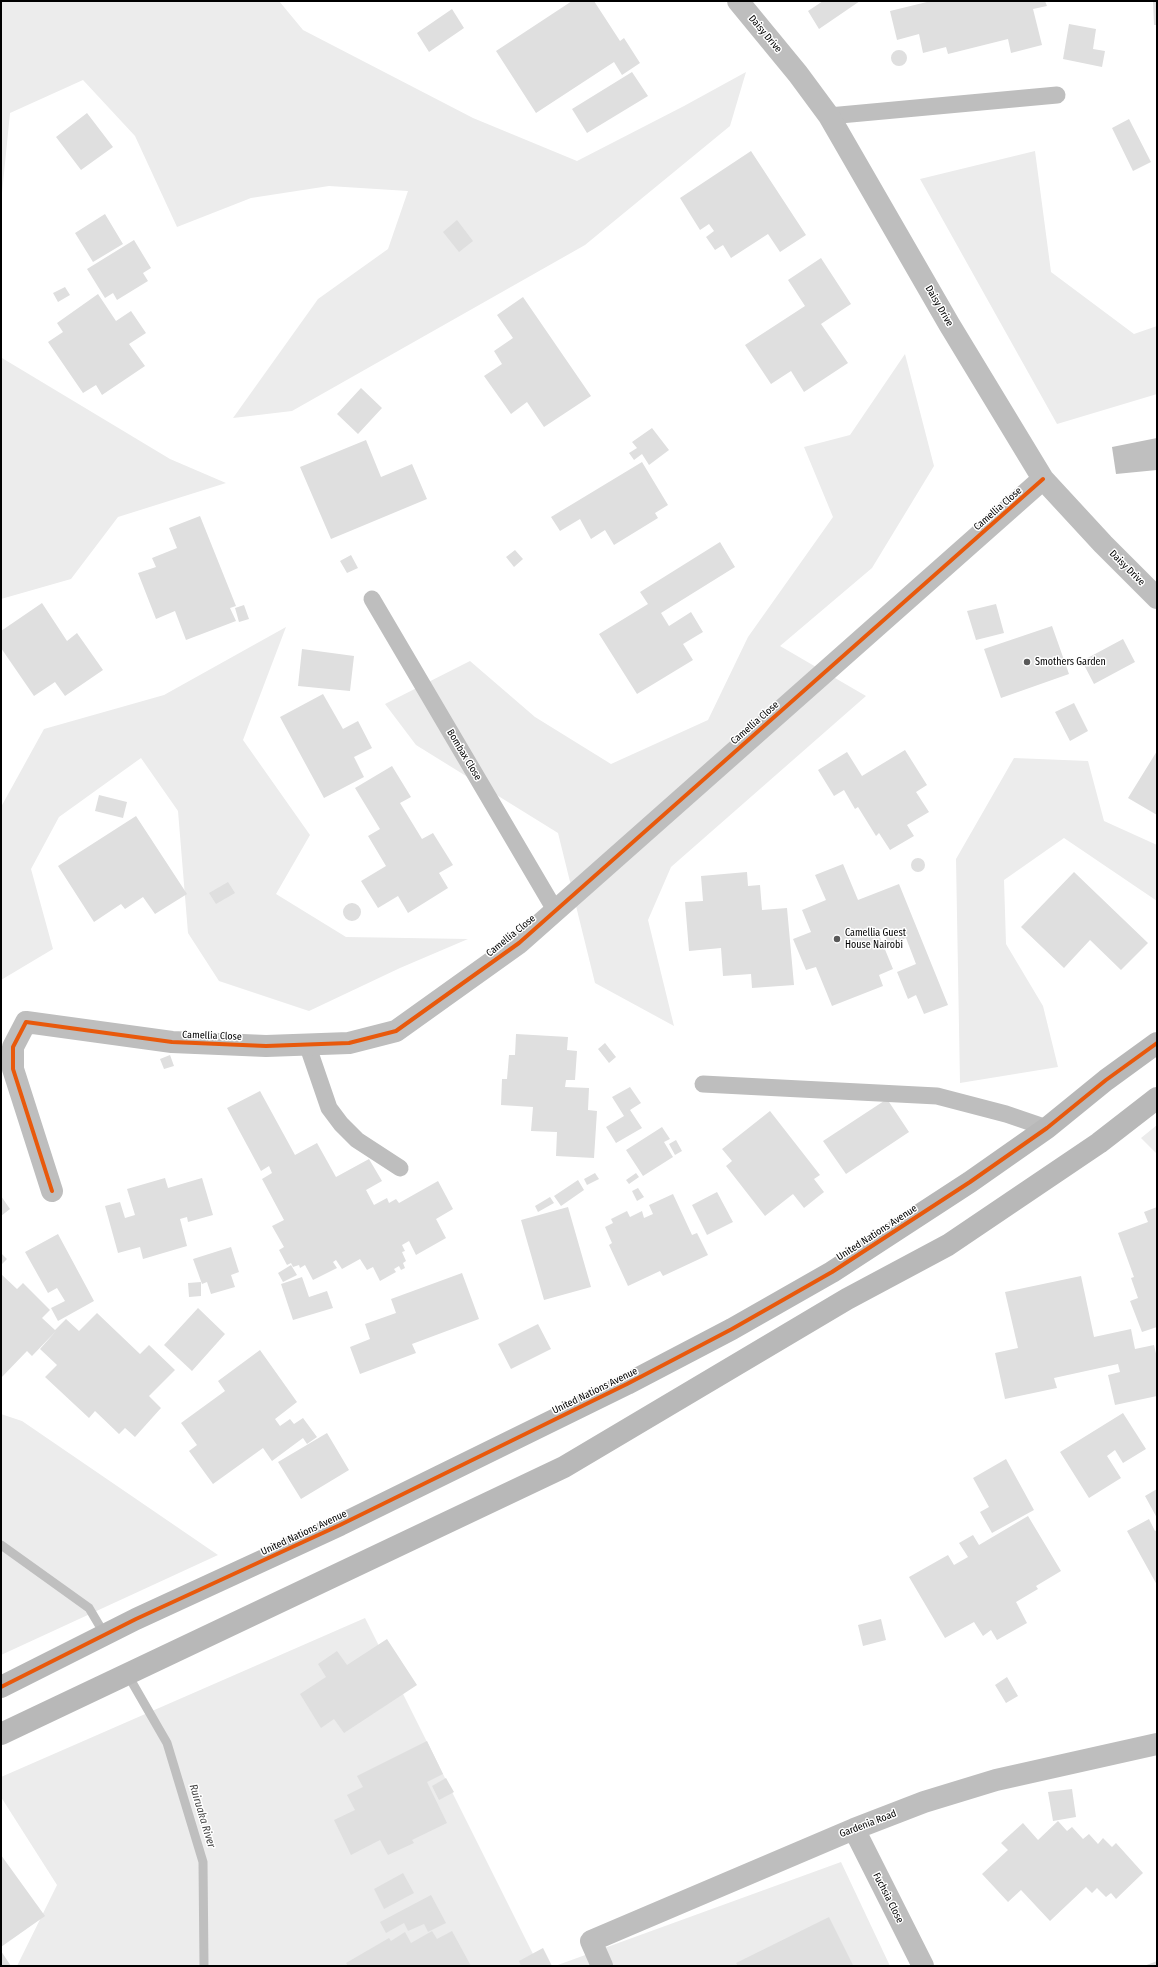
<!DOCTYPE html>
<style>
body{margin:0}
#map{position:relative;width:1158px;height:1967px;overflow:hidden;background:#fff;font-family:"Fira Sans Condensed",sans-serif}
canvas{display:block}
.frame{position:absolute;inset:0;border:2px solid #000;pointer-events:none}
</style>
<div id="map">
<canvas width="1158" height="1967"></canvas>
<div class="frame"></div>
</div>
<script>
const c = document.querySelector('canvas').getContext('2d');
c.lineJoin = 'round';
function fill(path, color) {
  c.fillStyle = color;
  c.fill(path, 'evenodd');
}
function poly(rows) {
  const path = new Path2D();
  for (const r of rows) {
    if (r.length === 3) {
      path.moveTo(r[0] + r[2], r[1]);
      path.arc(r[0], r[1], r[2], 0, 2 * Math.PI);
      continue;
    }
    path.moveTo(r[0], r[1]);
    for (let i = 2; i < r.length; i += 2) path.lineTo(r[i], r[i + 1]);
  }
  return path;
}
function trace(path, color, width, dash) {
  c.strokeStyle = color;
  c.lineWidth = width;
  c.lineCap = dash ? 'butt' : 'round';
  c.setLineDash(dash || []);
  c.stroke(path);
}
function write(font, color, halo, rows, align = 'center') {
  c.font = font + ' "Fira Sans Condensed",sans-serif';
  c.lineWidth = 3;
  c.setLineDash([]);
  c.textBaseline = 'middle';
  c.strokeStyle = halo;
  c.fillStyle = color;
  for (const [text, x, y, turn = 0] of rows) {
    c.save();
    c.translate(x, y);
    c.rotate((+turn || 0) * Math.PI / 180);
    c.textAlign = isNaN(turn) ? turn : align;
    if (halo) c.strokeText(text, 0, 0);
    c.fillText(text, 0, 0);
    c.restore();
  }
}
const green = poly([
 [1,1,279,1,303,30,473,118,577,161,684,106,746,72,730,126,585,245,292,411,233,418,318,299,388,249,408,191,329,186,251,198,177,227,135,136,83,80,10,113,1,203],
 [1035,151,1051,272,1134,334,1157,326,1157,394,1057,424,920,179],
 [1,310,2,358,170,459,226,483,118,517,71,579,1,599],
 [905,354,934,466,872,568,780,646,866,696,671,867,648,920,674,1026,595,983,558,833,416,745,385,704,470,661,535,717,611,764,708,720,748,637,833,517,804,447,850,435],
 [286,627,243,740,310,835,276,894,346,937,468,939,400,968,309,1011,219,981,188,933,178,811,141,758,59,817,31,869,53,949,1,980,1,807,44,729,164,695],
 [1014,758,1088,761,1104,821,1157,845,1157,901,1064,838,1004,880,1006,944,1043,1006,1058,1067,960,1083,956,859],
 [1157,1125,1157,1154,1141,1138],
 [1,1414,22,1421,218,1555,1,1655],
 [365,1618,539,1966,17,1966,57,1885,1,1797,1,1777],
 [841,1862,890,1966,555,1966]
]);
const water = poly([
 [1157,438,1157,470,1116,474,1112,447]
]);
const stream = poly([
 [1,1545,89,1608,105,1635],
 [133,1684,167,1743,203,1862,204,1966]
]);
const building = poly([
 [572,1,594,1,620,41,624,38,640,63,622,75,614,62,536,113,496,51],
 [823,1,860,1,819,29,808,11],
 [931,1,1045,1,1047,6,1033,9,1042,45,1011,53,1008,39,948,54,946,47,923,53,919,34,897,40,890,11],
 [1153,1,1157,1,1157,25,1154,25],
 [452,9,464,28,429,52,417,33],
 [1069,24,1096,29,1093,49,1105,51,1102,67,1063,59],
 [899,58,8],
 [632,72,648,96,587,133,572,109],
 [87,113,113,147,81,170,56,137],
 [1129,119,1151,162,1133,171,1112,128],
 [751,151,806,235,780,252,768,234,731,258,723,245,715,250,706,237,714,231,709,224,700,230,680,198],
 [105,214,123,244,93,262,75,233],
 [457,220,473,241,459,252,443,232],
 [134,240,151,268,143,273,148,281,117,300,113,293,105,298,87,269],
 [821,258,851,304,821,324,848,363,804,392,791,371,771,384,745,345,805,306,788,280],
 [65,287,70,295,58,302,53,293],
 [98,294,116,321,131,311,146,333,129,344,145,366,102,395,96,385,83,393,48,342,63,332,57,323],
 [523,297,591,396,544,427,527,402,511,414,484,376,502,364,494,351,513,338,497,315],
 [361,388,382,408,358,434,337,414],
 [652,428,669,450,649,465,642,454,634,460,629,453,637,448,632,442],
 [366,440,381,477,412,464,427,499,331,539,300,467],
 [642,462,668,505,655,513,658,518,614,545,605,530,591,539,580,519,560,531,551,517],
 [200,516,236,606,230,608,236,621,186,640,175,611,156,619,138,573,156,567,152,558,177,548,169,528],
 [720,542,735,567,661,613,669,626,691,612,703,632,683,644,693,660,637,694,599,634,648,604,640,592],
 [515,550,523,559,514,567,506,557],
 [351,555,358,568,347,573,340,561],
 [42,603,67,641,77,633,103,670,65,696,55,682,34,696,1,648,1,631],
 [996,604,1004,633,976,640,967,611],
 [244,605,249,619,239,622,235,608],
 [1052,626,1069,674,1001,698,984,649],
 [1123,639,1135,662,1094,684,1082,661],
 [302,649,354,656,350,691,298,686],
 [323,694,343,729,358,721,372,748,354,757,364,777,324,798,280,717],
 [1074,703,1088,731,1070,741,1055,712],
 [905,750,927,785,916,792,929,812,907,825,914,836,890,850,879,833,876,836,858,807,855,809,844,790,834,796,818,770,847,752,862,776],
 [1157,751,1157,815,1128,798],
 [392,766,411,797,400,803,422,839,433,833,453,865,439,873,448,888,408,913,398,896,378,908,361,881,386,866,368,836,380,829,355,788],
 [99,795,127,802,123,818,95,811],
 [136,816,187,894,155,914,143,897,125,909,121,904,94,922,58,866],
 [918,865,7],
 [843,864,858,900,899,884,948,1005,924,1014,916,995,908,999,897,972,916,964,906,938,889,945,882,929,877,930,893,969,879,975,883,986,832,1006,816,967,806,970,793,939,811,932,802,910,826,900,815,875],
 [747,872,748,886,760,885,762,910,787,908,794,985,752,988,751,974,723,976,721,948,689,951,685,902,703,901,701,876],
 [1074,872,1148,943,1121,970,1090,940,1064,968,1021,927],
 [228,882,235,893,216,904,209,893],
 [352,912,9],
 [516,1034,568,1037,567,1050,577,1051,575,1080,566,1080,565,1087,589,1088,588,1110,597,1111,594,1158,556,1156,557,1132,531,1131,533,1107,501,1105,502,1079,507,1079,509,1055,515,1055],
 [605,1043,616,1057,609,1063,598,1049],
 [170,1055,174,1066,164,1069,160,1059],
 [630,1087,641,1103,630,1110,642,1128,616,1143,606,1127,624,1116,612,1097],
 [260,1091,295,1155,317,1143,336,1177,369,1159,382,1181,366,1190,374,1205,387,1198,389,1203,396,1199,399,1203,438,1181,453,1209,436,1219,446,1238,416,1255,409,1241,402,1245,405,1251,402,1252,406,1261,403,1263,405,1268,401,1270,399,1266,394,1269,396,1272,380,1281,373,1267,367,1270,360,1259,342,1269,336,1260,333,1262,337,1268,313,1280,305,1265,300,1268,299,1265,293,1267,291,1263,287,1265,279,1250,284,1247,272,1226,284,1220,262,1179,272,1173,269,1166,261,1171,227,1108],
 [887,1099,909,1132,846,1174,823,1141],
 [770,1111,820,1175,814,1179,824,1192,804,1208,793,1194,765,1216,726,1166,732,1161,722,1149],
 [662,1127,670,1139,664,1142,673,1157,643,1176,626,1150],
 [676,1140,682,1151,675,1155,669,1144],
 [595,1173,599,1179,587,1185,584,1179],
 [636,1173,639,1177,629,1184,626,1180],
 [165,1178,168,1188,202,1178,213,1215,188,1222,187,1217,180,1219,187,1246,143,1259,140,1247,118,1253,105,1206,120,1202,125,1218,135,1215,127,1189],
 [578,1180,584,1190,561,1206,554,1196],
 [638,1188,644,1197,637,1201,632,1191],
 [717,1192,733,1222,707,1235,692,1205],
 [673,1194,692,1235,697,1233,708,1255,663,1276,660,1271,628,1286,609,1245,612,1243,605,1227,613,1223,611,1219,627,1211,630,1217,642,1211,644,1218,653,1214,649,1205],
 [1,1196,10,1209,1,1216],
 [550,1197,554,1203,538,1212,535,1206],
 [568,1207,591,1287,544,1300,521,1220],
 [1157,1207,1157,1327,1142,1332,1130,1301,1138,1298,1131,1278,1134,1277,1118,1233,1148,1222,1144,1212],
 [58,1234,94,1301,58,1321,51,1308,65,1301,57,1288,48,1293,25,1252],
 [231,1247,239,1272,231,1275,235,1287,211,1294,207,1282,202,1284,193,1259],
 [1,1253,7,1259,1,1265],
 [291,1265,297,1275,283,1282,278,1273],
 [462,1273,479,1319,412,1344,416,1353,360,1374,350,1347,370,1339,365,1324,396,1313,391,1299],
 [1,1274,17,1289,23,1283,50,1310,42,1318,55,1330,66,1319,79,1331,97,1313,140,1354,149,1345,175,1370,149,1396,161,1408,135,1437,125,1428,119,1434,95,1411,89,1418,45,1377,57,1365,40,1349,56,1331,32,1356,27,1351,1,1378],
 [1081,1276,1094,1337,1131,1329,1135,1349,1154,1345,1157,1358,1157,1396,1115,1405,1108,1375,1120,1372,1118,1364,1054,1378,1057,1388,1005,1399,995,1353,1018,1348,1005,1292],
 [302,1277,309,1297,327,1291,333,1308,293,1320,281,1284],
 [201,1282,201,1296,189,1297,188,1283],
 [198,1308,225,1334,192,1371,164,1345],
 [538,1324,551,1349,511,1369,498,1344],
 [260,1350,297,1402,275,1419,280,1426,290,1419,294,1424,303,1418,317,1437,307,1444,303,1438,272,1461,263,1448,213,1484,189,1451,197,1445,181,1423,225,1391,218,1381],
 [1123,1413,1146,1449,1123,1463,1115,1450,1107,1456,1121,1478,1089,1498,1060,1452],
 [327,1433,349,1470,301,1499,278,1462],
 [1006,1459,1034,1510,992,1533,980,1512,989,1507,973,1478],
 [1157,1489,1157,1518,1145,1496],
 [1028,1516,1061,1571,1036,1586,1038,1589,1016,1602,1027,1623,997,1640,991,1630,983,1636,974,1622,945,1638,909,1577,948,1555,954,1565,968,1557,959,1543,973,1535,979,1545],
 [1149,1519,1155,1531,1157,1530,1157,1585,1127,1531],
 [881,1619,886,1640,863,1646,858,1625],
 [387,1639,417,1685,344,1733,334,1719,321,1728,300,1694,326,1677,318,1664,337,1651,347,1665],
 [1007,1677,1018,1696,1006,1703,995,1685],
 [427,1741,443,1774,427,1782,447,1823,412,1840,414,1843,388,1855,380,1840,351,1855,334,1820,355,1810,347,1795,363,1787,357,1776],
 [446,1778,454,1792,439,1800,432,1786],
 [1072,1789,1076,1817,1053,1821,1048,1792],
 [1058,1821,1067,1831,1072,1827,1083,1839,1089,1834,1098,1844,1103,1838,1112,1847,1116,1843,1143,1873,1116,1899,1111,1893,1106,1897,1097,1888,1092,1893,1086,1887,1050,1921,1021,1890,1008,1902,982,1874,1008,1850,1001,1843,1023,1823,1038,1840],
 [1,1855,45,1916,1,1947],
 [403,1873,414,1893,384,1909,374,1889],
 [431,1895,446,1923,428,1932,424,1924,408,1931,404,1923,386,1933,380,1922],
 [829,1917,853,1965,850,1966,738,1966,736,1963],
 [432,1931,437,1939,452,1931,471,1966,348,1966,346,1963,389,1938,391,1941,405,1932,411,1943],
 [543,1948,552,1966,521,1966,519,1961],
 [1,1951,11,1966,1,1966],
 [1157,1961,1157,1966,1144,1966]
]);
const lane = poly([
 [829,116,1057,95],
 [372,599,555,910],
 [307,1044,329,1108,341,1124,357,1140,400,1168],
 [703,1084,937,1096,1006,1114,1047,1128]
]);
const street = poly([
 [738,1,798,74,829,116,949,324,1043,479,1103,544,1157,598],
 [52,1191,13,1069,13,1047,26,1022,172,1042,266,1046,349,1043,396,1031,519,943,1043,479],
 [854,1829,923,1966],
 [602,1966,591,1941,854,1829,924,1802,996,1780,1157,1744]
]);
const secondary = poly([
 [1,1687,136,1619,340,1525,627,1384,732,1329,832,1272,970,1182,1047,1128,1106,1080,1157,1043],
 [1,1734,564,1467,847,1299,948,1245,1099,1143,1157,1098]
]);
const cycleway = poly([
 [52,1191,13,1069,13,1047,26,1022,172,1042,266,1046,349,1043,396,1031,519,943,1043,479],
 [1,1687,136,1619,340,1525,627,1384,732,1329,832,1272,970,1182,1047,1128,1106,1080,1157,1043]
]);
const markers = [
 [1027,662,4,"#595959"],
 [837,939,4,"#595959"]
];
const streetNames = [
 ["Daisy Drive",765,34,50],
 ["Daisy Drive",939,306,60],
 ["Camellia Close",998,509,-41],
 ["Daisy Drive",1127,568,45],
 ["Camellia Close",755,723,-41],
 ["Bombax Close",464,755,59],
 ["Camellia Close",511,936,-39],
 ["Camellia Close",212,1036,2],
 ["United Nations Avenue",877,1233,-33],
 ["United Nations Avenue",595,1391,-26],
 ["United Nations Avenue",304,1533,-25],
 ["Gardenia Road",868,1824,-21],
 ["Fuchsia Close",888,1898,63]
];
const poiNames = [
 ["Smothers Garden",1035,662],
 ["Camellia Guest",845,933],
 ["House Nairobi",845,945]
];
const waterNames = [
 ["Ruiruaka River",202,1816,73]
];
fill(green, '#ececec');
fill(water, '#bfbfbf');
trace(stream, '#bfbfbf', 9);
fill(building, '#dfdfdf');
trace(lane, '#bebebe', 17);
trace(street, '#bebebe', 22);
trace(secondary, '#b8b8b8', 22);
trace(cycleway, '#e8590c', 4);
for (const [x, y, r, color] of markers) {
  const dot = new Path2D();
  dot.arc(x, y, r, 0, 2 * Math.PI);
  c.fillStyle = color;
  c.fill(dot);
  trace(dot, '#fff', 1.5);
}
write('10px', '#000', '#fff', streetNames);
write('10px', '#000', '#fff', poiNames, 'left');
write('italic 11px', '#444', '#fff', waterNames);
</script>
